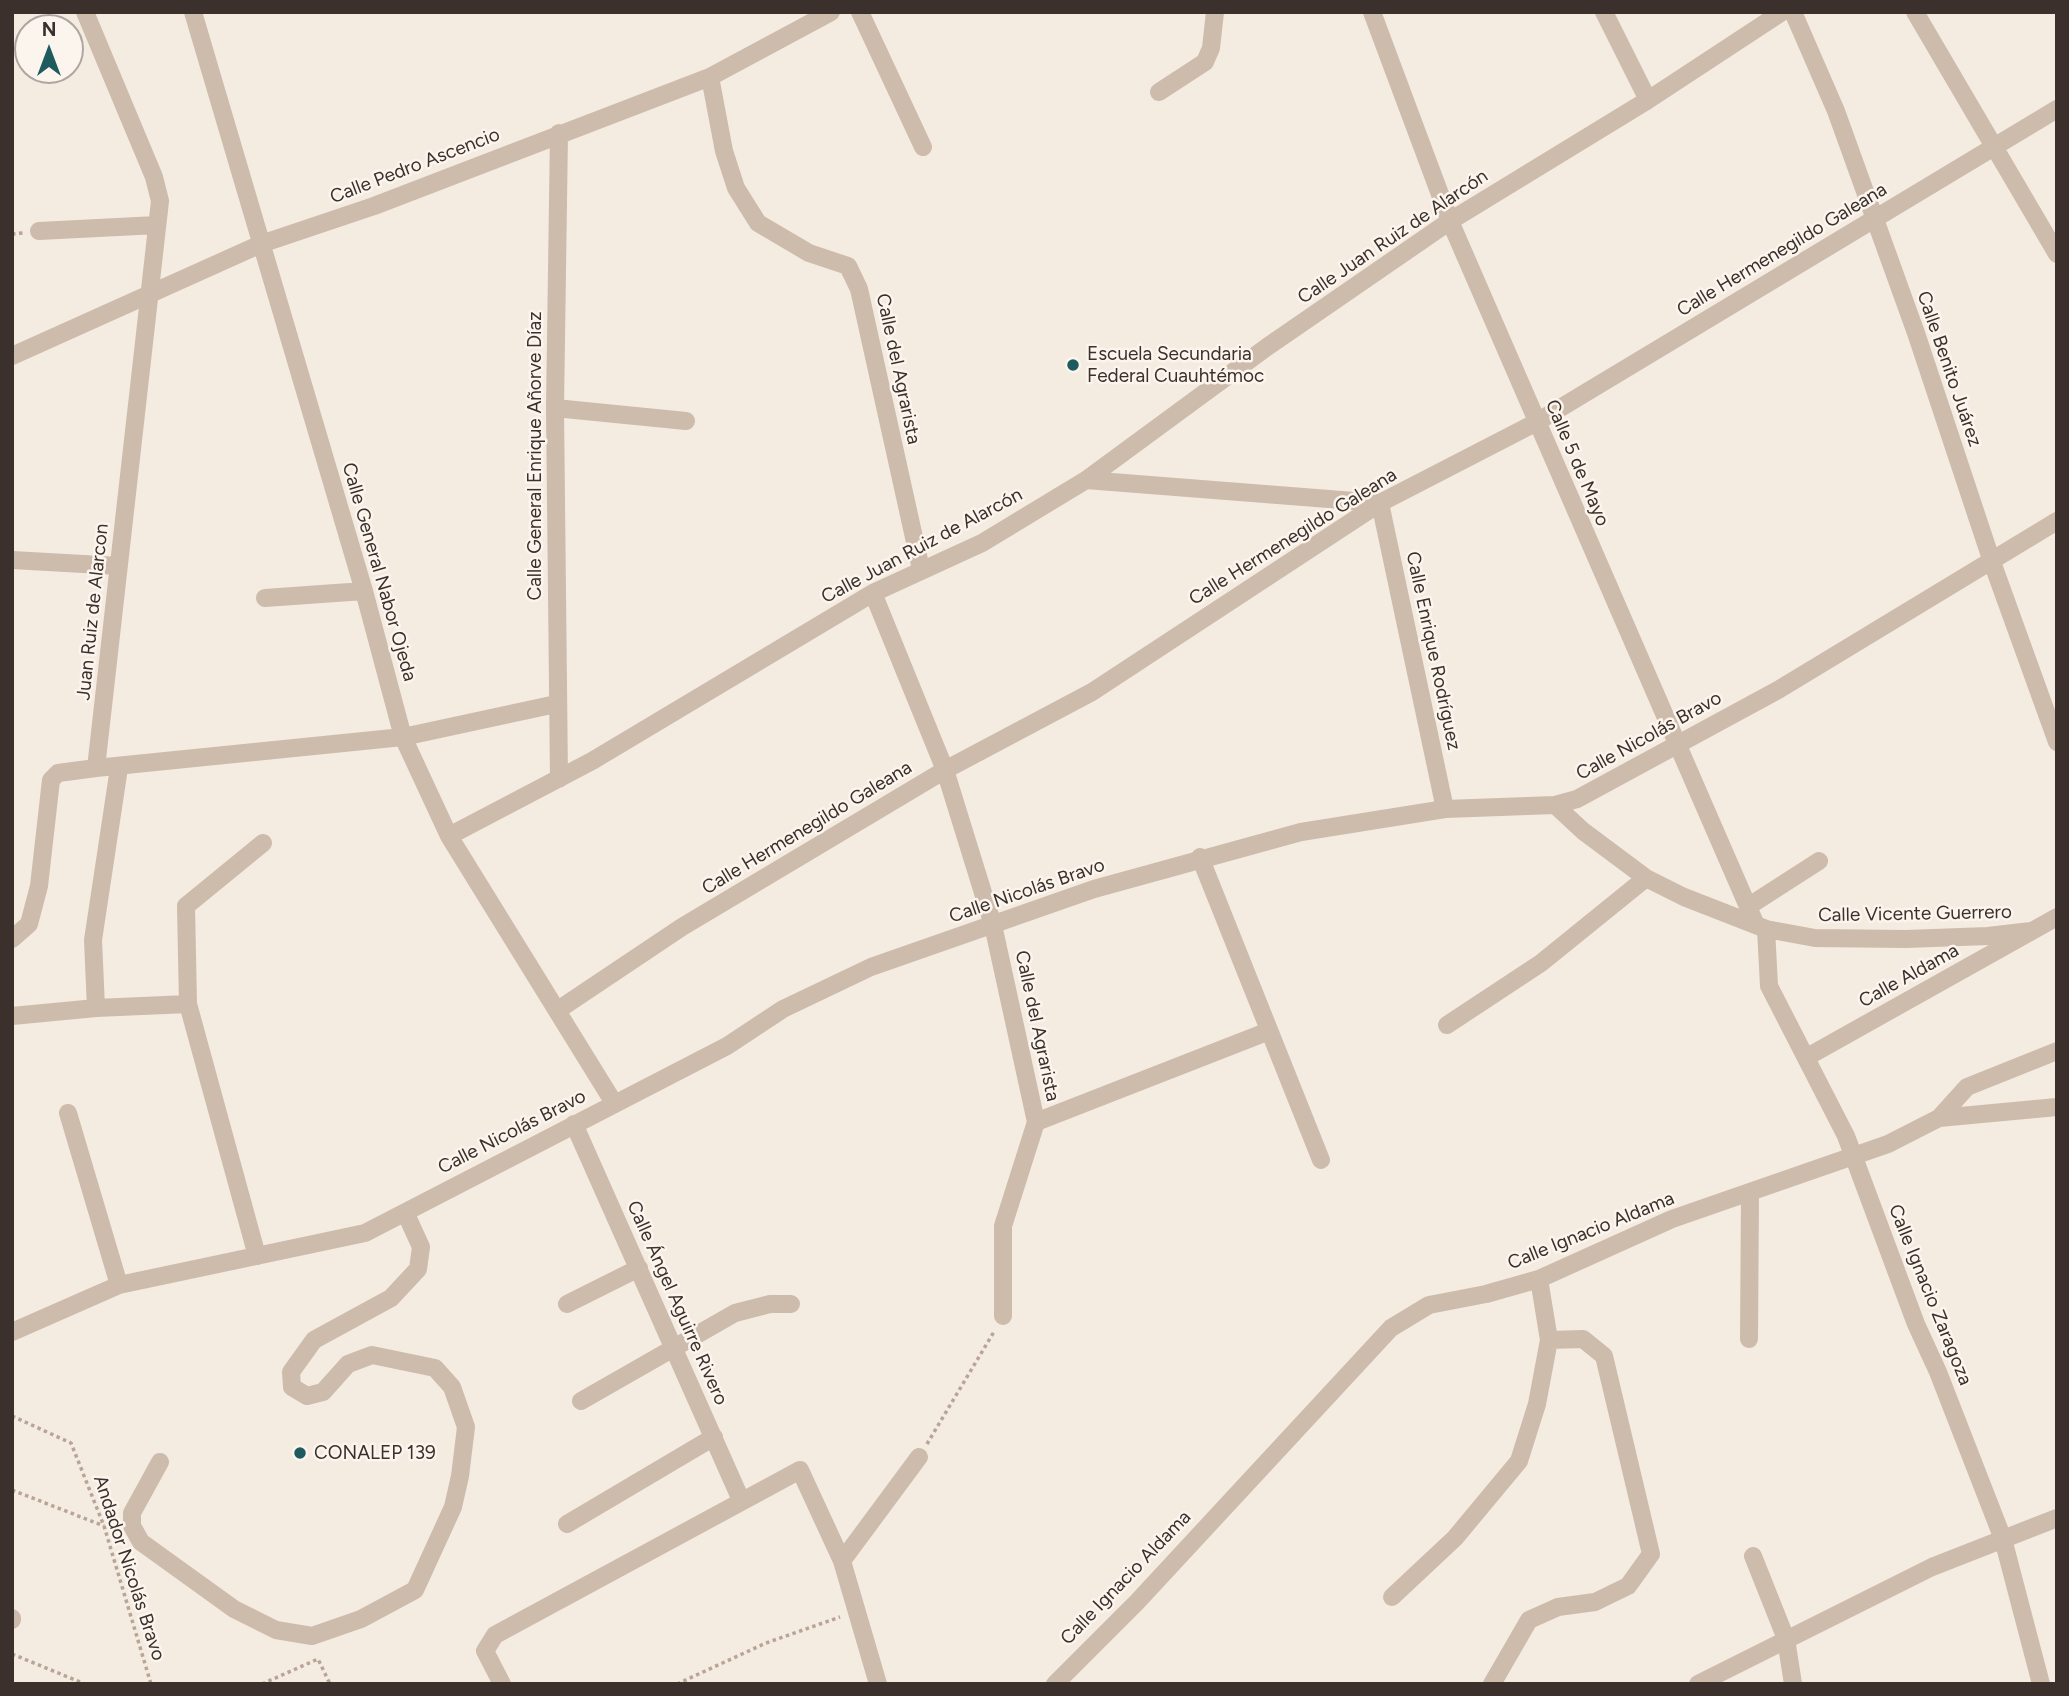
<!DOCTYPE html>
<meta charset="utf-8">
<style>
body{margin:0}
#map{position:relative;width:2069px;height:1696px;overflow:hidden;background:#f4ebe1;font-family:Figtree,sans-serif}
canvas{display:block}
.frame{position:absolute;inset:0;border:14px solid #3b302b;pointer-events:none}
.north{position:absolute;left:14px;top:14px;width:70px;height:70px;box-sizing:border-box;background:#fbf5ee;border:2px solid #aea6a0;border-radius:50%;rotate:0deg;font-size:19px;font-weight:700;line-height:28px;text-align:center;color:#3b302b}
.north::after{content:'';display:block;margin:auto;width:24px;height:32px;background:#1f5a5e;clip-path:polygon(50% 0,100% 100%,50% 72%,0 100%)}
</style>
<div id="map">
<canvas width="2069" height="1696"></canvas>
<div class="frame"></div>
<div class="north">N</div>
</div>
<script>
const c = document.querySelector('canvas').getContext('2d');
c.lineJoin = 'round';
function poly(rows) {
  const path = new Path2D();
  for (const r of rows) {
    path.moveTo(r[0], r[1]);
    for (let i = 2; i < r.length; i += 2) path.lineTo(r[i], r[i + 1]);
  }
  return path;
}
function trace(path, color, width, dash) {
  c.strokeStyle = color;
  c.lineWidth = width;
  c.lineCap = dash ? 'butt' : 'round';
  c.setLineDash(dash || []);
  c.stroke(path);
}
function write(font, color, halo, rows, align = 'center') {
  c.font = font + ' Figtree,sans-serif';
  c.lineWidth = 5;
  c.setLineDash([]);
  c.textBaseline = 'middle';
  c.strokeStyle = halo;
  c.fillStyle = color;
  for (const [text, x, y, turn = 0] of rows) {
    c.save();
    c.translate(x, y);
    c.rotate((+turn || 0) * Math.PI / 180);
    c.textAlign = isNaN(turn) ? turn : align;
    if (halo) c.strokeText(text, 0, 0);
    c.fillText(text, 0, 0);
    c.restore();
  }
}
const path = poly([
 [12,234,23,233],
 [12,1416,71,1443,104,1526,151,1684],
 [927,1444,995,1330],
 [12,1490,104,1526],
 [12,1654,85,1684],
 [262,1684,318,1659,330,1684],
 [677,1684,766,1643,840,1617]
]);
const minor = poly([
 [85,12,154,177,160,201,96,768,403,737,556,704],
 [193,12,364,591,403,737,449,836,614,1103],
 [860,12,923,147],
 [1372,12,1450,221,1756,925],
 [1604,12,1648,100],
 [1793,12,1836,111,1916,333,1992,562,2057,742],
 [1915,12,2057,254],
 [710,77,724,151,736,188,758,223,809,253,848,266,859,289,921,569],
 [1159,92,1205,62,1211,48,1215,12],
 [39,231,157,225],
 [12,356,261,244,374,206,710,77,831,12],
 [555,408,686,421],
 [1086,480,1380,503,1445,809],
 [12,560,119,566],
 [873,593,945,770,993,925,1036,1122,1003,1226,1003,1316],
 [265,598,364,591],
 [559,779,555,408,559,133],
 [1555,805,1583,831,1646,878,1684,897,1766,929,1815,938,1906,939,1988,936,2031,931],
 [449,836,592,761,873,593,982,543,1086,480,1267,347,1450,221,1648,100,1782,12],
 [1200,857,1321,1160],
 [1749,906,1819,861],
 [1766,929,1769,986,1846,1136,1916,1324,1938,1372,2003,1539,2041,1684],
 [12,939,29,924,39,886,51,780,58,773,96,768],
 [96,1008,93,940,119,768],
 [558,1010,682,927,945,770,1092,692,1380,503,1537,422,2057,109],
 [12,1016,96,1008,188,1004],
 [1447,1025,1541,963,1646,878],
 [1807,1057,2057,917],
 [68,1113,119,1285],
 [1939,1118,2057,1107],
 [1036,1122,1269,1031],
 [574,1124,741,1500],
 [257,1256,188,1004,186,906,263,843],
 [567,1304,639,1268],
 [12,1332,119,1285,365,1233,727,1046,783,1009,871,967,1094,889,1301,832,1445,809,1555,805,1577,799,1778,690,2057,521],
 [1749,1339,1750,1194],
 [581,1401,735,1313,770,1304,791,1304],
 [160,1462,132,1513,132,1526,141,1542,234,1609,276,1630,312,1636,361,1619,415,1590,453,1507,460,1476,466,1427,452,1387,435,1368,372,1355,348,1364,323,1392,307,1396,292,1387,291,1372,314,1340,391,1298,418,1269,421,1247,406,1214],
 [567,1524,714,1437],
 [1753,1556,1786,1639,1793,1684],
 [842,1561,919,1457],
 [1392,1597,1455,1538,1519,1461,1537,1404,1549,1340,1539,1279],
 [12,1618,12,1620],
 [502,1684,485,1651,495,1635,800,1470,842,1561,878,1684],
 [1055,1684,1137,1602,1391,1328,1429,1305,1486,1294,1539,1279,1672,1219,1888,1144,1939,1118,1967,1087,2057,1051],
 [1492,1684,1529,1620,1558,1607,1595,1602,1628,1586,1651,1554,1604,1356,1583,1339,1549,1340],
 [1698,1684,1932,1567,2057,1518]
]);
const markers = [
 [1073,365,7,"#1f5a5e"],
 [300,1453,7,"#1f5a5e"]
];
const streetNames = [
 ["Calle Pedro Ascencio",415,166,-21],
 ["Calle Juan Ruiz de Alarcón",1393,237,-34],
 ["Calle Hermenegildo Galeana",1782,250,-31],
 ["Calle del Agrarista",898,369,78],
 ["Calle Benito Juárez",1949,369,71],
 ["Calle General Enrique Añorve Díaz",535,456,-90],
 ["Calle 5 de Mayo",1577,463,67],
 ["Calle Hermenegildo Galeana",1293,537,-32],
 ["Calle Juan Ruiz de Alarcón",922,546,-28],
 ["Calle General Nabor Ojeda",379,572,74],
 ["Juan Ruiz de Alarcon",93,612,-84],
 ["Calle Enrique Rodríguez",1433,651,78],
 ["Calle Nicolás Bravo",1649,736,-29],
 ["Calle Hermenegildo Galeana",807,828,-31],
 ["Calle Nicolás Bravo",1027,891,-19],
 ["Calle Vicente Guerrero",1915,914,-1],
 ["Calle Aldama",1909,976,-29],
 ["Calle del Agrarista",1037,1026,78],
 ["Calle Nicolás Bravo",512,1132,-27],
 ["Calle Ignacio Aldama",1591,1231,-22],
 ["Calle Ignacio Zaragoza",1930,1295,68],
 ["Calle Ángel Aguirre Rivero",677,1303,66],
 ["Andador Nicolás Bravo",129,1568,72],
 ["Calle Ignacio Aldama",1126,1578,-46]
];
const poiNames = [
 ["Escuela Secundaria",1087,354],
 ["Federal Cuauhtémoc",1087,376],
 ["CONALEP 139",314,1453]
];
trace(path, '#b9a596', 3.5, [3.5, 3.5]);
trace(minor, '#cdbbac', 18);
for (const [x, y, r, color] of markers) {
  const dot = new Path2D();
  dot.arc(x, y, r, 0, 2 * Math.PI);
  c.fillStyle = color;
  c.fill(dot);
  trace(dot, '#fbf5ee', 2.5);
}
write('19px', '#3b302b', '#fbf5ee', streetNames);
write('19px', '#3b302b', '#fbf5ee', poiNames, 'left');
</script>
